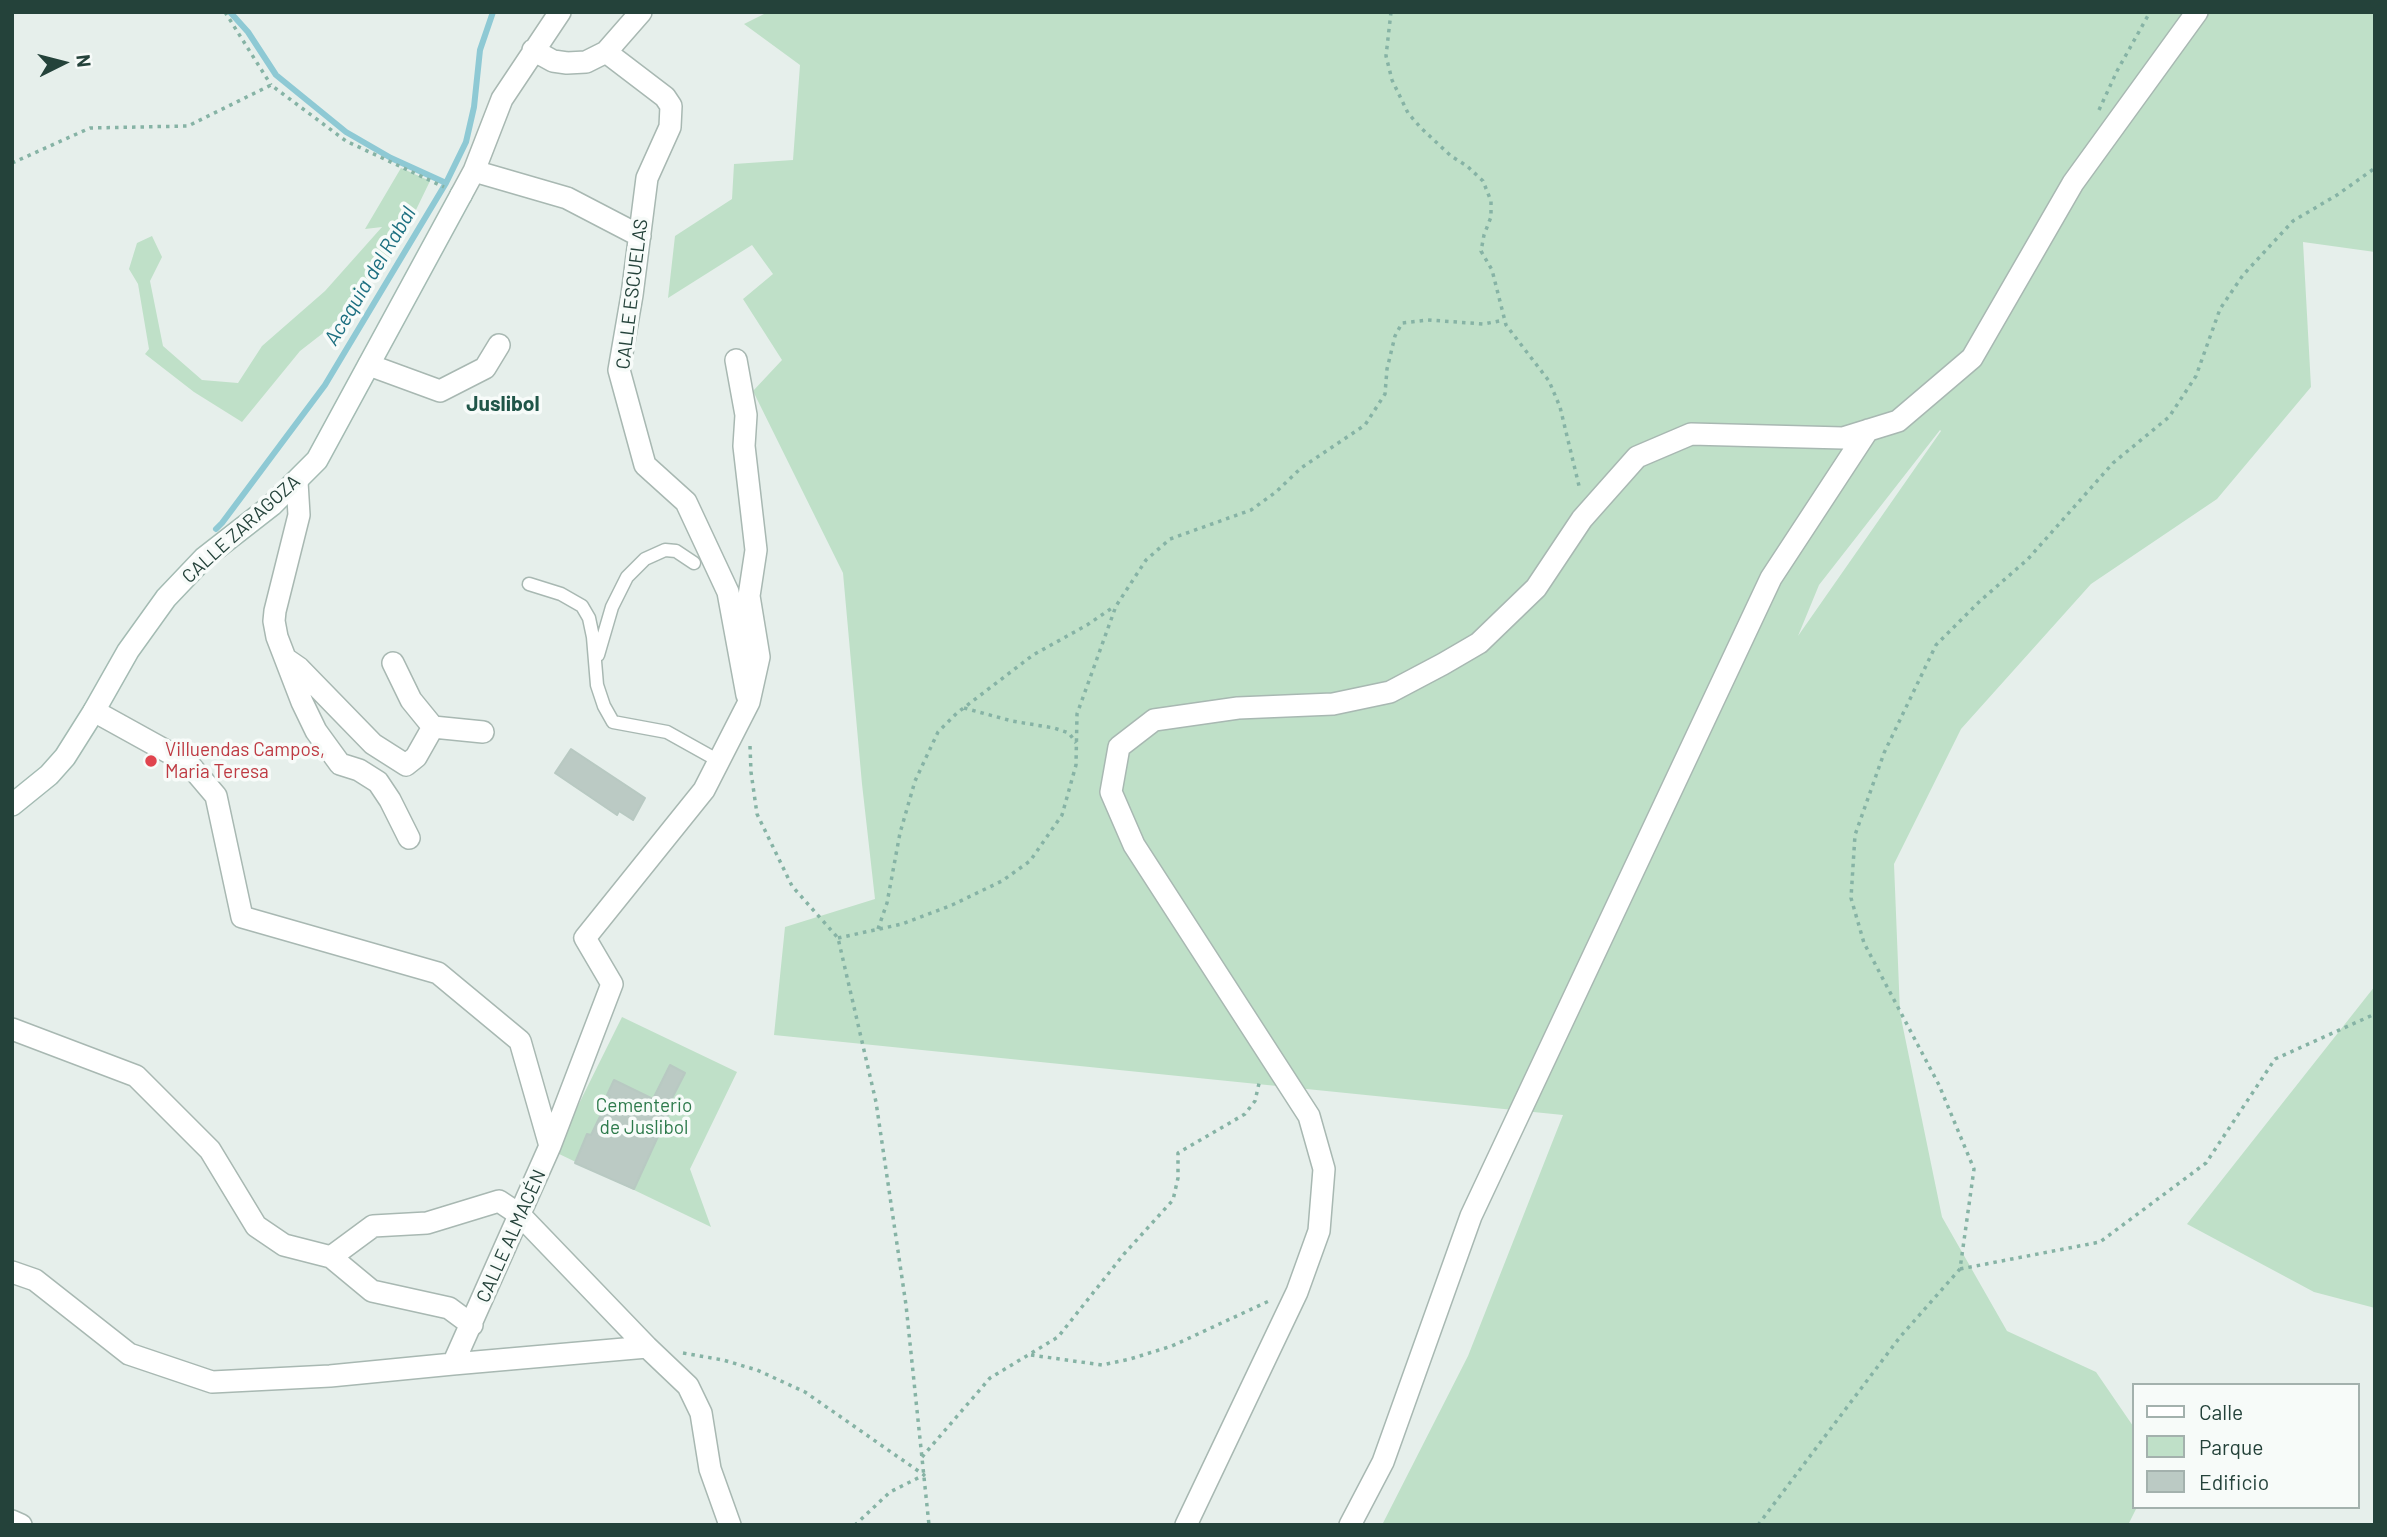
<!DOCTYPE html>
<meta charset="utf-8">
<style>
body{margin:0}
#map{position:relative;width:2387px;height:1537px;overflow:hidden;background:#e6efeb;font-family:Barlow,sans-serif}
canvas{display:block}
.frame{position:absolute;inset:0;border:14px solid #24423a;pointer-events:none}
.legend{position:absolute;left:2132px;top:1383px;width:228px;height:126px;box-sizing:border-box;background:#f7fbf9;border:2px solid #a3b1ad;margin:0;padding:9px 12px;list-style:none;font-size:21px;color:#24423a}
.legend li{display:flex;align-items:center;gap:14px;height:35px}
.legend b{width:35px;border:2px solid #a3b1ad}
.north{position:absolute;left:28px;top:28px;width:70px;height:70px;-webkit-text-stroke:5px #f7fbf9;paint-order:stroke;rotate:84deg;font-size:19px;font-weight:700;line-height:28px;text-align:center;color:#24423a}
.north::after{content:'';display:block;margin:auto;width:24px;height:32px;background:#24423a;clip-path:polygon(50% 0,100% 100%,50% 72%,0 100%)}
</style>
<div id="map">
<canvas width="2387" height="1537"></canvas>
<div class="frame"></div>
<ul class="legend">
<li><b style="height:9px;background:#fff"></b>Calle</li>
<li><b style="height:19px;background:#bfe0c8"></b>Parque</li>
<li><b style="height:19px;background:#bbcac4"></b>Edificio</li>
</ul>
<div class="north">N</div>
</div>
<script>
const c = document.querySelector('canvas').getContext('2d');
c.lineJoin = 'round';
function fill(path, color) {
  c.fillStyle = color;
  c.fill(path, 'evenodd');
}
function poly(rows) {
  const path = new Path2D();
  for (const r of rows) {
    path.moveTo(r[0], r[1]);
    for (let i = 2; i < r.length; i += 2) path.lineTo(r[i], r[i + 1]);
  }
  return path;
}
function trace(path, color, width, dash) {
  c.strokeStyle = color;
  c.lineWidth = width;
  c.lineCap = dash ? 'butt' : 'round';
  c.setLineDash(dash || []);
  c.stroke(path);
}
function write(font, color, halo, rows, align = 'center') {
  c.font = font + ' Barlow,sans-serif';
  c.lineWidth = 7;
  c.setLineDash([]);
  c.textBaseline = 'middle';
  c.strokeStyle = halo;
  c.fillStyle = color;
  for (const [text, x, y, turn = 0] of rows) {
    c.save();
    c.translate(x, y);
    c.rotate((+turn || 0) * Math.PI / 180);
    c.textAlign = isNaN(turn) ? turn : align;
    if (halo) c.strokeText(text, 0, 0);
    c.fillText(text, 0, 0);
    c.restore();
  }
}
const green = poly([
 [768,12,2375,12,2375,252,2303,242,2311,387,2217,499,2091,584,1961,729,1894,864,1900,1013,1942,1217,2007,1331,2096,1372,2133,1426,2133,1507,2137,1507,2128,1525,1382,1525,1468,1356,1563,1115,774,1035,785,927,875,899,862,784,843,573,753,391,782,360,743,299,773,274,752,245,668,298,675,236,732,199,734,164,793,160,800,65,744,24],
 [1940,430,1941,431,1798,636,1819,585],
 [401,168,430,181,398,247,336,323,300,351,242,422,194,392,145,354,149,349,138,284,129,269,137,243,152,236,162,257,150,281,163,346,202,380,238,383,262,346,325,291,382,227,365,229],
 [2375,986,2375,1308,2314,1292,2187,1224],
 [622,1017,737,1072,690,1169,711,1227,555,1152]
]);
const stream = poly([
 [230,12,248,32,276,75,346,132,391,158,446,183],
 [216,529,222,523,325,385,446,183,466,142,474,107,480,50,493,12]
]);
const building = poly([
 [571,749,645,798,633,820,619,811,617,815,555,773,571,749],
 [670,1065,685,1073,668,1106,671,1108,634,1189,575,1163,587,1134,591,1135,610,1096,607,1095,614,1080,653,1099,670,1065]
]);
const path = poly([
 [225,12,271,85],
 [1391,12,1386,56,1392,80,1408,113,1421,128,1451,156,1467,166,1483,181,1491,201,1491,217,1484,235,1481,251,1492,270,1506,325,1549,381,1560,407,1580,490],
 [2099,110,2117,71,2150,12],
 [12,163,90,128,188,126,271,85,346,141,444,187],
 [964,708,1012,721,1054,728,1069,733,1076,743],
 [750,746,751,772,757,814,792,886,838,938,876,1102,906,1305,929,1525],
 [878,929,887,903,900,833,915,781,938,732,957,713,1033,655,1087,625,1115,606],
 [838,938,902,924,952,905,1002,881,1030,861,1062,815,1076,765,1077,714,1116,606,1146,560,1170,539,1251,510,1276,492,1301,468,1365,425,1385,394,1387,369,1395,336,1402,323,1428,320,1484,324,1504,320],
 [1960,1269,2100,1242,2206,1163,2275,1059,2375,1014],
 [683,1353,723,1360,757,1370,805,1392,924,1475,890,1492,855,1525],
 [1031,1355,1102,1365,1130,1359,1172,1346,1269,1301],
 [922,1457,990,1378,1058,1337,1124,1254,1173,1200,1178,1178,1178,1153,1245,1114,1255,1101,1260,1079],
 [1758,1525,1900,1337,1960,1269,1974,1169,1939,1085,1864,943,1851,898,1855,835,1884,753,1936,645,1980,601,2028,559,2113,463,2169,417,2196,376,2220,309,2243,275,2293,221,2337,195,2375,168]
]);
const lane = poly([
 [529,584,561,594,582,606,589,618,593,637,597,685,604,706,613,722,667,732,719,761],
 [598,655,612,607,627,577,645,559,665,550,676,551,694,563]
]);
const street = poly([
 [533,50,553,61,567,63,586,62,606,52,665,97,671,106,670,127,647,178,632,295,619,370,645,465,686,502,728,592,747,695],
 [606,52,641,12],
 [474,171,567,198,640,236],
 [461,195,474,171,502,99,560,12],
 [369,365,440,391,485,368,499,345],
 [297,482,299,515,275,611,274,621,277,637,302,702,316,731,340,764,359,770,378,782,390,800,409,838],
 [286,659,299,668,373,744,406,765,416,757,433,727],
 [393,663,411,700,433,727,483,732],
 [94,711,188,763,216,796,242,917,438,973,520,1041,550,1146],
 [12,1029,136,1076,210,1150,256,1226,284,1245,331,1257,372,1291,449,1308,472,1325],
 [331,1257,373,1226,427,1223,499,1201,520,1215,647,1347,688,1386,701,1413,710,1469,730,1525],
 [12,1272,35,1280,129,1354,212,1382,330,1376,453,1364,550,1146,612,984,585,938,704,790,749,702,759,657,749,596,756,550,744,446,746,415,736,360],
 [453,1364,647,1347],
 [12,1521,21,1525],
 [1186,1525,1297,1292,1319,1231,1324,1169,1309,1116,1134,845,1111,792,1119,747,1154,720,1238,708,1333,704,1390,692,1443,664,1479,643,1536,588,1582,519,1637,457,1691,434,1843,438,1898,421,1972,358,2073,183,2197,12],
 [1350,1525,1383,1462,1471,1216,1771,578,1868,430]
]);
const secondary = poly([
 [12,805,49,775,65,757,94,711,128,651,166,598,204,558,272,505,317,460,461,195]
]);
const markers = [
 [151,761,7,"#e0444e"]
];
const streetNames = [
 ["CALLE ESCUELAS",632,294,-83],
 ["CALLE ZARAGOZA",241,529,-42],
 ["CALLE ALMACÉN",511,1236,-66]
];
const healthNames = [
 ["Villuendas Campos,",165,750],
 ["Maria Teresa",165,772]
];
const parkNames = [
 ["Cementerio",644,1106],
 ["de Juslibol",644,1128]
];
const waterNames = [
 ["Acequia del Rabal",370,276,-59]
];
const neighbourhoodNames = [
 ["Juslibol",503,404]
];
fill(green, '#bfe0c8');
trace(stream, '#8ec9d4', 6);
fill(building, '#bbcac4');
trace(building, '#b8c9c2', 2);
trace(lane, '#a8b8b2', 15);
trace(street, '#a8b8b2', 24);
trace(secondary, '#a4bbb3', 24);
trace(path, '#86b3a5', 3.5, [3.5, 5]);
trace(lane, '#fff', 12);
trace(street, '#fff', 21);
trace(secondary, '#fff', 21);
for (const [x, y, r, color] of markers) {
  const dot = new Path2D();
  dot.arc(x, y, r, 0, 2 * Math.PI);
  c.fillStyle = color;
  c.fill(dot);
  trace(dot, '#f7fbf9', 2.5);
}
write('19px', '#24423a', '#f7fbf9', streetNames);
write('19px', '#be3a42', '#f7fbf9', healthNames, 'left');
write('19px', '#2d7a4b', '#f7fbf9', parkNames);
write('italic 21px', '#1c6f80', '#f7fbf9', waterNames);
write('bold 21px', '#1f5548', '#f7fbf9', neighbourhoodNames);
</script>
